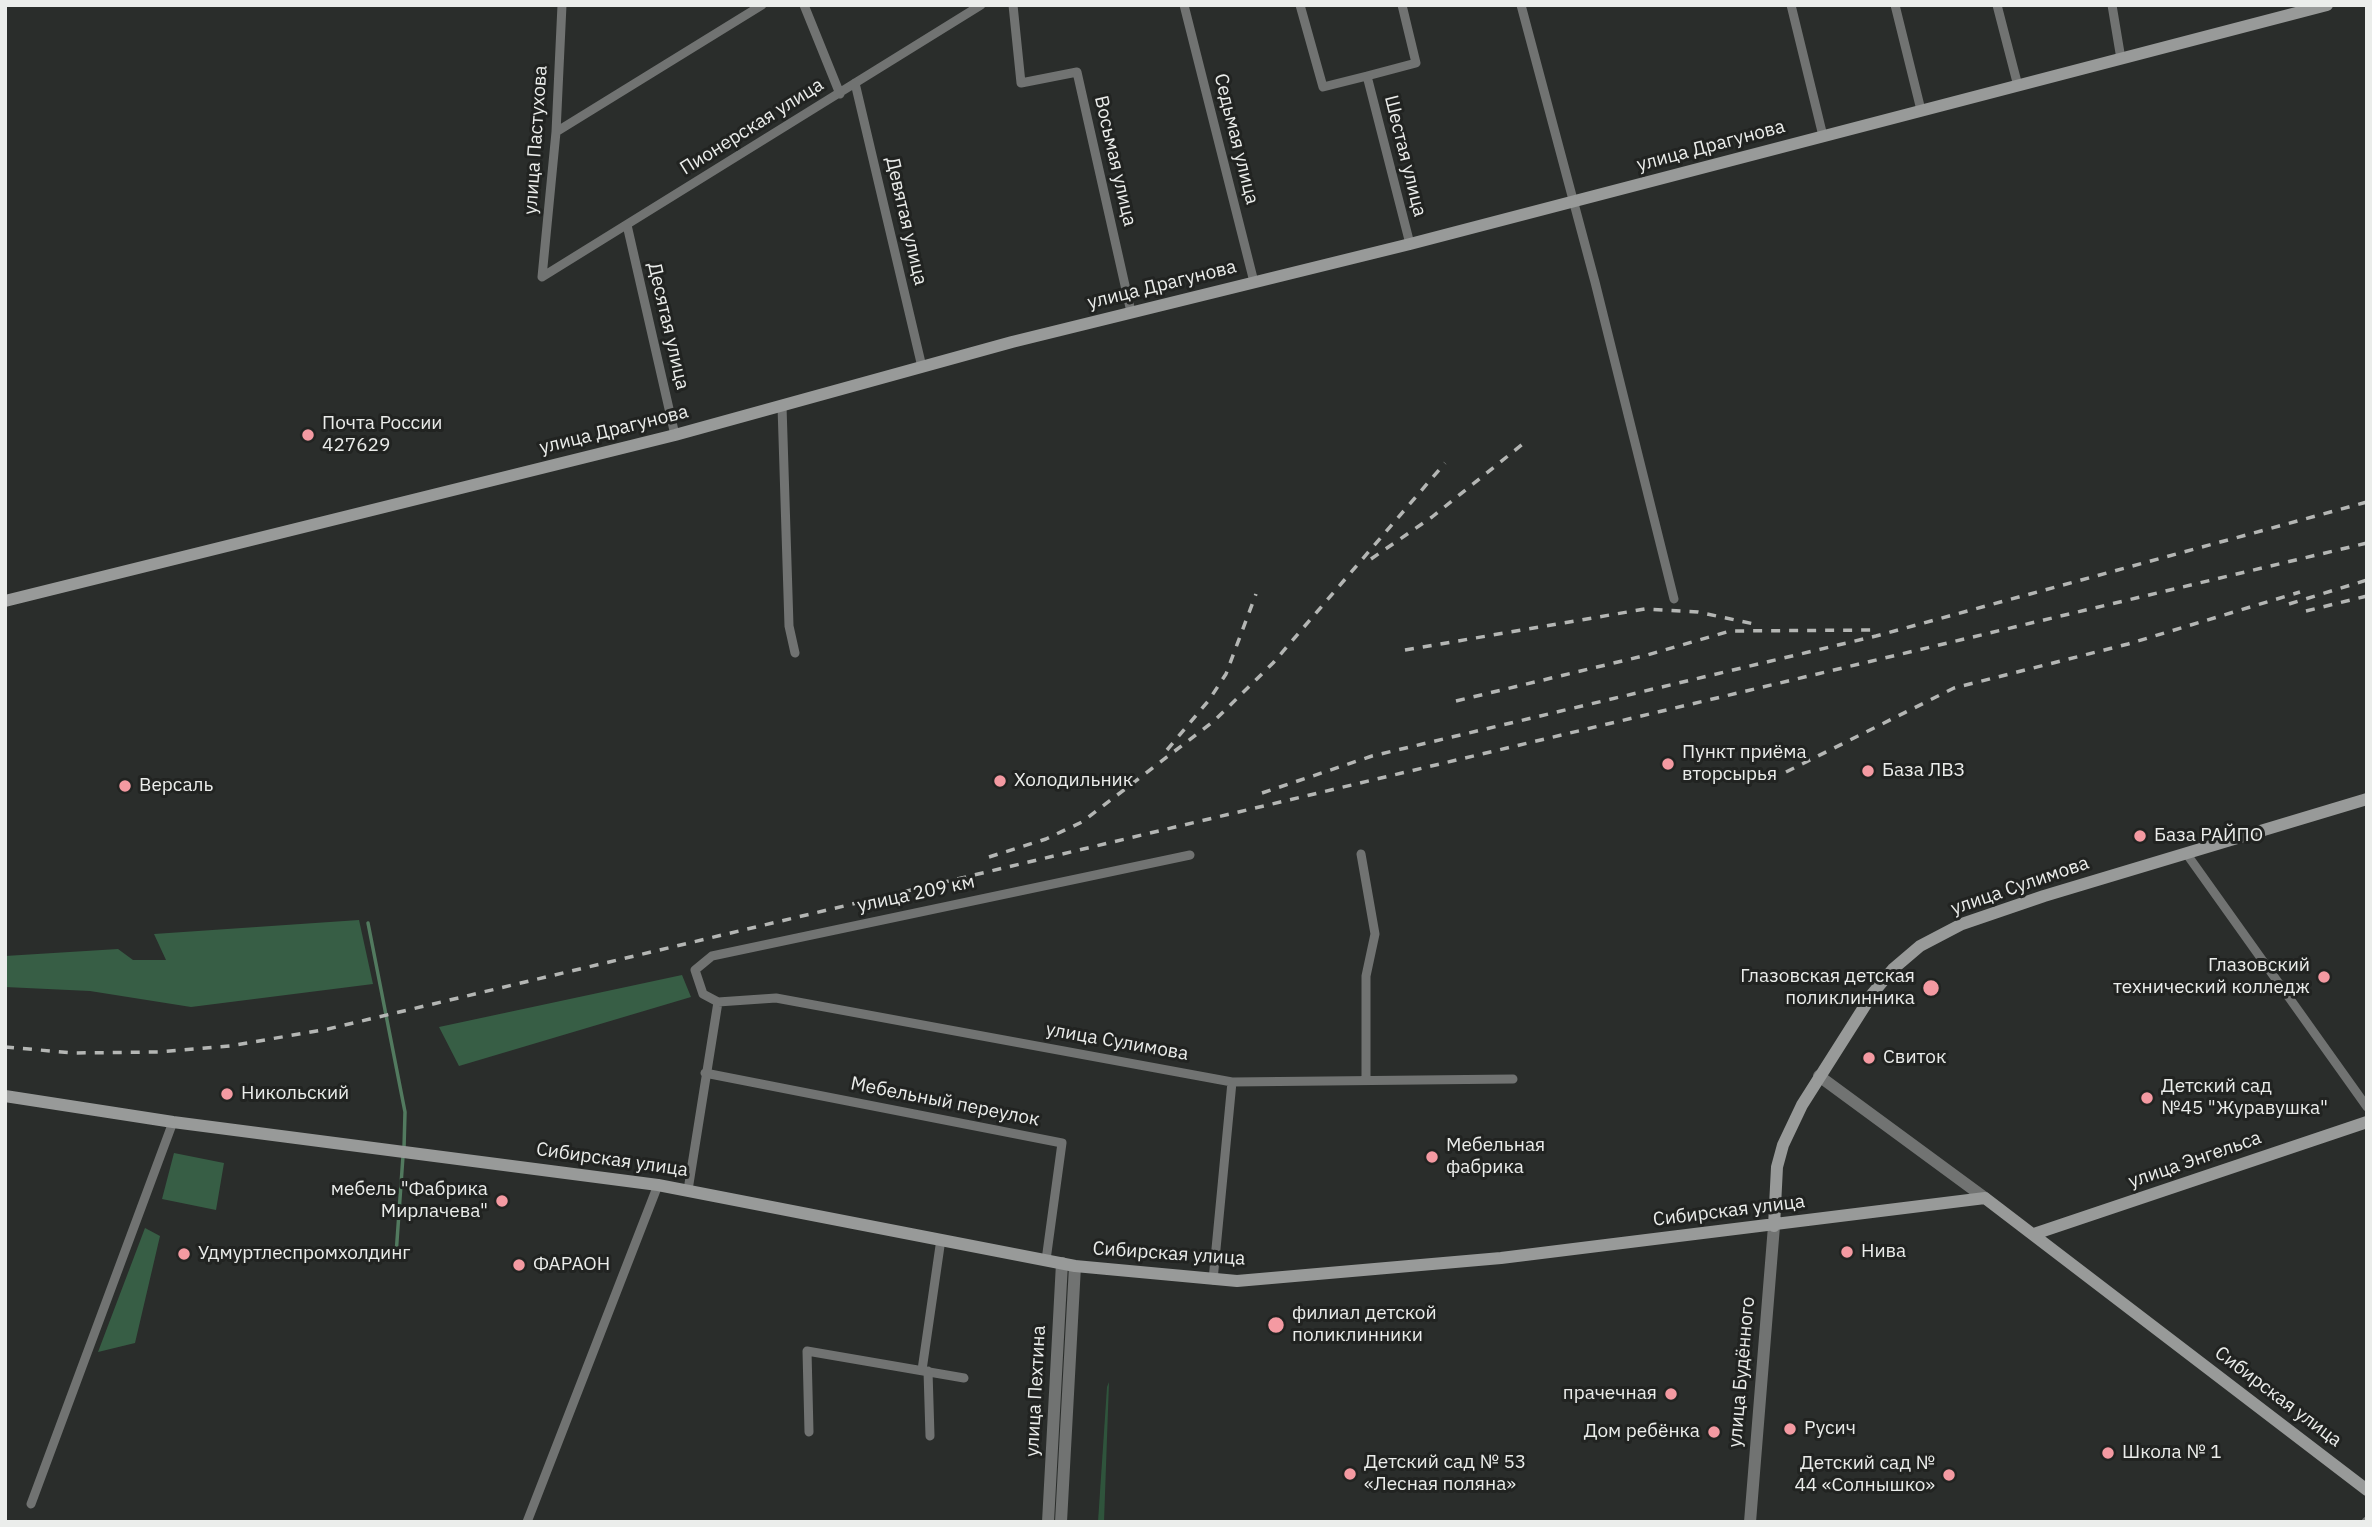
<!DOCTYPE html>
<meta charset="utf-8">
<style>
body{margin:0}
#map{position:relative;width:2372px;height:1527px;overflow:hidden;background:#2a2d2b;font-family:"IBM Plex Sans",sans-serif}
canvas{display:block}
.frame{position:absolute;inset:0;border:7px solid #ebedeb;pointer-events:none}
</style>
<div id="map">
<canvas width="2372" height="1527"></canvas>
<div class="frame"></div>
</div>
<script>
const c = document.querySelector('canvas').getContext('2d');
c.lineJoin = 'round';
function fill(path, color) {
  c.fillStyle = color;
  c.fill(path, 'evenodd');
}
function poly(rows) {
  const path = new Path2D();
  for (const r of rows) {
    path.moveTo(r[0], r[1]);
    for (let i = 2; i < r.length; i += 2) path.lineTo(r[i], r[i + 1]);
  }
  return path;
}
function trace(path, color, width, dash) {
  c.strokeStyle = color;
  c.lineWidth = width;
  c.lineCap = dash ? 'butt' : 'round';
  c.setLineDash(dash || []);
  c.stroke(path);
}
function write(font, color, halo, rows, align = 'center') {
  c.font = font + ' "IBM Plex Sans",sans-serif';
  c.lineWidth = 6;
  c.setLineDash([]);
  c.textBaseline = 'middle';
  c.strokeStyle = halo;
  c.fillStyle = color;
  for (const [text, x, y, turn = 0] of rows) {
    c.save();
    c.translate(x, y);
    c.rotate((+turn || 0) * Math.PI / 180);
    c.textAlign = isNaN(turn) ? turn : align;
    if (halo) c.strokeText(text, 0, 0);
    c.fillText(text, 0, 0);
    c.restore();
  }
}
const green = poly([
 [1109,1382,1104,1522,1098,1522,1107,1387]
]);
const forest = poly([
 [359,920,373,984,191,1007,90,991,5,987,5,956,118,949,133,960,166,960,154,934],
 [682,975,691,997,459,1066,439,1027],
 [174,1153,224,1163,216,1210,162,1199],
 [145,1228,160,1236,135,1343,98,1352]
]);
const stream = poly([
 [368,923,405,1112,404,1148],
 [396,1255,403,1156]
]);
const minor = poly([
 [804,5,840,94],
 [1013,5,1021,83,1077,72,1131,312],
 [1184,5,1254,282],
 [1300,5,1323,87,1367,76],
 [1402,5,1416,63,1367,76,1410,244],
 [1521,5,1595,282,1674,599],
 [1791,5,1823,136],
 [1895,5,1921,110],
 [1997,5,2018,86],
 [2112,5,2121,59],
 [855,83,922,367],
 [556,132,762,5],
 [627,225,675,435],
 [542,277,981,5],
 [542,277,556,132,562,5],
 [782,406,789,626,795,653],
 [2186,853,2367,1107],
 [1361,854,1375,934,1366,976,1366,1079],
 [718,1002,776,998,1232,1082,1513,1079],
 [718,1002,703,994,695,970,712,956,1190,855],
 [705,1073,1062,1143,1046,1260],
 [688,1190,718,1002],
 [1213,1280,1232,1082],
 [922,1370,941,1239],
 [928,1371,930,1436],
 [809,1432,807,1351,964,1378],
 [31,1504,173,1122],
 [527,1522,658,1185],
 [2366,1522,2367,1521]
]);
const tertiary = poly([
 [1819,1076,1985,1198],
 [1048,1522,1062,1263],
 [1061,1522,1075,1266],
 [1750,1522,1774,1226]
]);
const secondary = poly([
 [5,601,675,435,1012,342,1410,244,2327,5],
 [5,1096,173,1122,658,1185,1075,1266,1237,1281,1501,1258,1985,1198,2367,1490],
 [1774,1226,1777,1167,1783,1145,1802,1105,1873,993,1893,969,1920,946,1962,924,2044,896,2367,799],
 [2034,1234,2367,1122]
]);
const rail = poly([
 [1371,559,1432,517,1524,443],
 [2289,604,2367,580],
 [2306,611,2367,596],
 [1405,650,1645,609,1698,612,1754,624],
 [1456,701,1647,655,1730,631,1873,630],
 [1167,750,1209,700,1226,674,1256,594],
 [1786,772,1954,688,2128,644,2300,592],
 [1262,793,1372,756,1876,636,2367,502],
 [989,857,1046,839,1082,822,1214,721,1273,663,1445,463],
 [5,1047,74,1053,159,1052,230,1046,328,1029,2367,543]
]);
const markers = [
 [308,435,7,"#f49aa2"],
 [1668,764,7,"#f49aa2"],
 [1868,771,7,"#f49aa2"],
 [1000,781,7,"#f49aa2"],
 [125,786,7,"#f49aa2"],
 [2140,836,7,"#f49aa2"],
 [2324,977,7,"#f49aa2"],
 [1931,988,9,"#f49aa2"],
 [1869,1058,7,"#f49aa2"],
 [227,1094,7,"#f49aa2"],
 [2147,1098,7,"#f49aa2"],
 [1432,1157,7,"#f49aa2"],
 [502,1201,7,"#f49aa2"],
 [1847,1252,7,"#f49aa2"],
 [184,1254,7,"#f49aa2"],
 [519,1265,7,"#f49aa2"],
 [1276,1325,9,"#f49aa2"],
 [1671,1394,7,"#f49aa2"],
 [1790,1429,7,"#f49aa2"],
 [1714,1432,7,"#f49aa2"],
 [2108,1453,7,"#f49aa2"],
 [1350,1474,7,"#f49aa2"],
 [1949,1475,7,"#f49aa2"]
];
const streetNames = [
 ["Пионерская улица",752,127,-32],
 ["Седьмая улица",1236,139,76],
 ["улица Пастухова",536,140,-86],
 ["улица Драгунова",1711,146,-15],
 ["Шестая улица",1405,156,76],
 ["Восьмая улица",1115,161,77],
 ["Девятая улица",906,221,77],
 ["улица Драгунова",1162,285,-14],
 ["Десятая улица",668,326,77],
 ["улица Драгунова",614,430,-14],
 ["улица Сулимова",2020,886,-19],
 ["улица 209 км",916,894,-12],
 ["улица Сулимова",1117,1042,10],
 ["Мебельный переулок",945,1102,11],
 ["Сибирская улица",612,1160,8],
 ["улица Энгельса",2195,1160,-19],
 ["Сибирская улица",1729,1211,-7],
 ["Сибирская улица",1169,1254,4],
 ["улица Будённого",1742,1372,-85],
 ["улица Пехтина",1036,1391,-87],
 ["Сибирская улица",2278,1397,37]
];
const poiNames = [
 ["Почта России",322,424],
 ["427629",322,446],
 ["Пункт приёма",1682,753],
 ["вторсырья",1682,775],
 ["База ЛВЗ",1882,771],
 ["Холодильник",1014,781],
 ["Версаль",139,786],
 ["База РАЙПО",2154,836],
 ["Глазовский",2310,966,"right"],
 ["технический колледж",2310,988,"right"],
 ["Глазовская детская",1915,977,"right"],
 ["поликлинника",1915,999,"right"],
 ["Свиток",1883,1058],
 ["Детский сад",2161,1087],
 ["№45 \"Журавушка\"",2161,1109],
 ["Никольский",241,1094],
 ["Мебельная",1446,1146],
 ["фабрика",1446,1168],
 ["мебель \"Фабрика",488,1190,"right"],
 ["Мирлачева\"",488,1212,"right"],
 ["Нива",1861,1252],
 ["Удмуртлеспромхолдинг",198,1254],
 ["ФАРАОН",533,1265],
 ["филиал детской",1292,1314],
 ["поликлинники",1292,1336],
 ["прачечная",1657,1394,"right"],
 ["Русич",1804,1429],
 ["Дом ребёнка",1700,1432,"right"],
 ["Школа № 1",2122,1453],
 ["Детский сад № 53",1364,1463],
 ["«Лесная поляна»",1364,1485],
 ["Детский сад №",1935,1464,"right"],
 ["44 «Солнышко»",1935,1486,"right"]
];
fill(green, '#2f543c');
fill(forest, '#375e45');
trace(stream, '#527a5f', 3.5);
trace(minor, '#717372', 9);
trace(tertiary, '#717372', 12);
trace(secondary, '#989a99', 12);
trace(rail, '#b4b6b4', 3.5, [9, 9]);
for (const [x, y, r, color] of markers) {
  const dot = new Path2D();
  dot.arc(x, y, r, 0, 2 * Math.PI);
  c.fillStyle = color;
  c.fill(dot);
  trace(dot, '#212321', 2.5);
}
write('19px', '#ebedeb', '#212321', streetNames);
write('19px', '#ebedeb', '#212321', poiNames, 'left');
</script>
